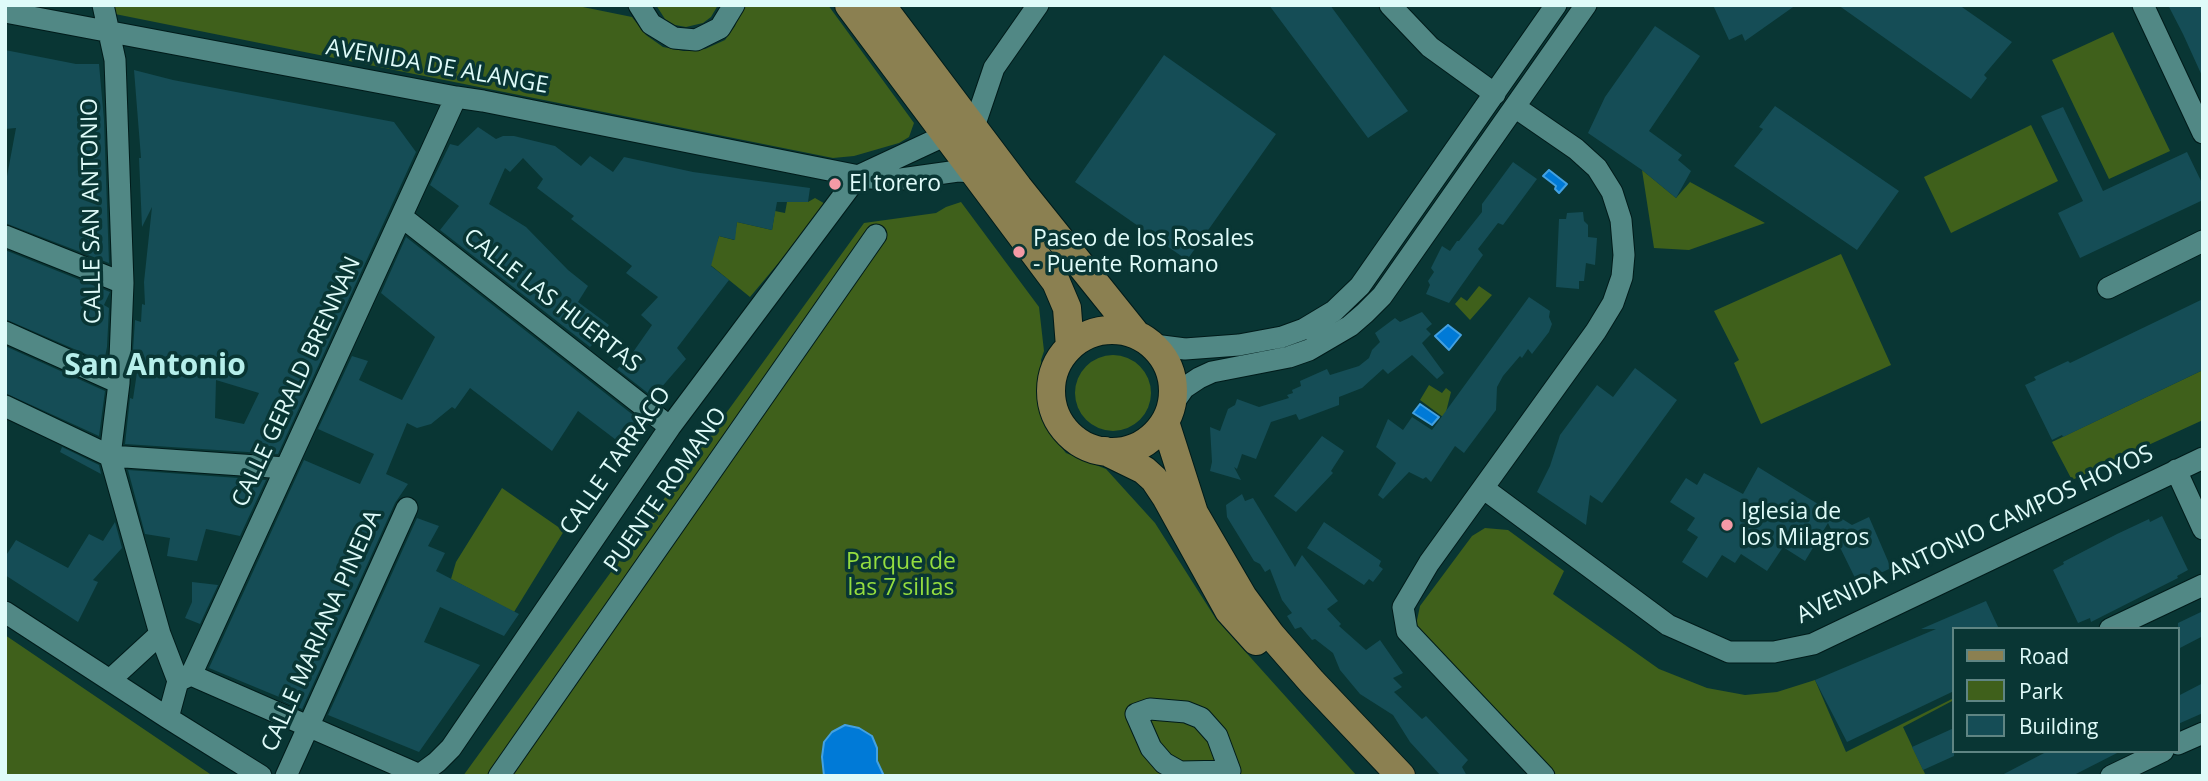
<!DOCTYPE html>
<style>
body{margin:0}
#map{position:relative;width:2208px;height:781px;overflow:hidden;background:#093634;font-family:"Open Sans",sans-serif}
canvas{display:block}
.frame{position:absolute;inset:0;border:7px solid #dffbf9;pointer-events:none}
.legend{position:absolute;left:1952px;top:627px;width:228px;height:126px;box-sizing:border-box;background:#093634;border:2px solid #5f8583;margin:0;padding:9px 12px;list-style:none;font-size:21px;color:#dffbf9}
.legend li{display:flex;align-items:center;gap:14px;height:35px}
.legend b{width:35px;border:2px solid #5f8583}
</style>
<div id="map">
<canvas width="2208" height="781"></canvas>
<div class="frame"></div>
<ul class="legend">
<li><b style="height:9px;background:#8b8051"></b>Road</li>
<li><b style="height:19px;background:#3f601b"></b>Park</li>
<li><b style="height:19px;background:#154d56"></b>Building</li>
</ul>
</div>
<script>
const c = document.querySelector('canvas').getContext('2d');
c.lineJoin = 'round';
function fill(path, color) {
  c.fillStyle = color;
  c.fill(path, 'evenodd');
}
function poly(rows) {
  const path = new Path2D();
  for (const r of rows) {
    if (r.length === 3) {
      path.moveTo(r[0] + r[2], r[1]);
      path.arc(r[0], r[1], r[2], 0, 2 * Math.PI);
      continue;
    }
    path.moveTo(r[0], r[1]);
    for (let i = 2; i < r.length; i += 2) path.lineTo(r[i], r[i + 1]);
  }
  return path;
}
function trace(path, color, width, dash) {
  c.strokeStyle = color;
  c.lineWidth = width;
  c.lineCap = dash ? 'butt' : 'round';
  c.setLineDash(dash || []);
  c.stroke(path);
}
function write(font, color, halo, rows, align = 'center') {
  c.font = font + ' "Open Sans",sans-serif';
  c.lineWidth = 7;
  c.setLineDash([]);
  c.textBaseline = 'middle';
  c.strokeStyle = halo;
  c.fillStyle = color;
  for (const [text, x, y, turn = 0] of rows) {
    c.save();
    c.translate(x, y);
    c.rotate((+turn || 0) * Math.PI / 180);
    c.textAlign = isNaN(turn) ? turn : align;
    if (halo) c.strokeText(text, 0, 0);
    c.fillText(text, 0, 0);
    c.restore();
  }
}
const green = poly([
 [114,5,573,5,632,17,646,35,663,47,684,51,705,49,725,40,735,26,742,5,828,5,914,123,909,137,899,143,854,156,833,158,115,14],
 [656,5,718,5,711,17,703,23,686,27,675,25,665,19],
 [2113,32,2170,151,2109,179,2052,60],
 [2031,125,2058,181,1951,233,1924,177],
 [1642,170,1676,198,1690,182,1765,223,1689,250,1654,248],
 [815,198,827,205,750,297,666,229,717,242,719,236,734,240,737,222,772,230,775,211,785,213,787,202,808,202],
 [961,202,1039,307,1044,351,1041,360,1057,442,1066,453,1106,469,1155,523,1216,619,1357,776,463,776,864,223,936,213,946,207],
 [1841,254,1891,365,1761,424,1734,363,1739,360,1714,311],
 [1479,286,1492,295,1470,320,1455,304,1461,297,1467,301],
 [1113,393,38],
 [2203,370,2203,420,2072,480,2052,442],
 [1429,385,1442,393,1446,388,1451,392,1446,412,1443,417,1420,400],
 [502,488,564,531,514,612,451,579,456,562],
 [1485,528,1508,530,1564,571,1553,594,1659,669,1707,688,1745,695,1777,692,1815,680,1846,752,1954,698,1954,700,1903,727,1926,776,1554,776,1426,641,1416,625,1420,606,1472,536],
 [5,635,213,776,5,776]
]);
const water = poly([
 [1549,170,1567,184,1559,193,1555,189,1556,186,1543,176,1549,170],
 [1448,325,1461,335,1449,350,1435,336,1448,325],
 [1420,404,1439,417,1432,425,1413,413,1420,404],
 [845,725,859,728,872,736,877,748,877,761,884,776,824,776,822,757,824,742,832,732,845,725]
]);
const building = poly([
 [1269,5,1330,5,1408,111,1368,138],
 [1713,5,1796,5,1745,41,1742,34,1729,40],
 [1838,5,1959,5,2012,42,1984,75,1987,78,1971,99],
 [2168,5,2203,5,2203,78,2183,34],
 [1655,26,1700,56,1649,131,1682,155,1678,160,1691,171,1676,198,1642,170,1588,133,1605,97],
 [5,50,76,64,99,64,104,120,109,263,5,223,5,187,16,128,5,129],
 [1164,55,1276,134,1187,260,1075,182],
 [134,70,173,80,394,122,416,152,278,454,125,444,130,398,133,399,140,352,133,350,135,320,141,322,142,304,145,305,144,282,152,207,142,227,139,158,141,158],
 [216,380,259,393,244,424,215,418],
 [1775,106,1899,191,1857,250,1734,166,1763,129,1759,127],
 [2063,107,2103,191,2187,152,2203,185,2203,200,2080,258,2058,213,2083,201,2041,116],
 [478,127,496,139,503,136,514,136,555,146,581,166,590,156,613,172,624,157,693,172,810,188,808,202,777,202,772,230,737,222,735,240,719,236,711,266,729,280,677,348,686,359,653,397,617,369,631,355,652,325,641,315,658,297,626,273,632,266,571,219,574,216,537,188,543,179,523,158,510,172,505,168,489,204,526,227,568,270,588,286,578,302,609,325,601,336,590,347,440,230,459,206,430,185,450,144,458,146],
 [1513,162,1537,179,1503,225,1498,223,1478,249,1483,255,1449,303,1426,294,1430,285,1428,281,1434,272,1431,268,1442,246,1450,251,1457,241,1459,241,1482,212,1482,204],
 [1583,212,1584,221,1588,225,1588,237,1597,238,1595,265,1586,263,1584,281,1579,281,1579,289,1556,287,1559,219,1566,219,1567,213],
 [406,237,642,422,628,449,578,411,552,451,470,388,455,409,452,407,431,424,417,428,407,423,386,474,408,484,395,503,302,709,283,701,284,699,209,668,304,460,360,484,374,454,318,429,352,356,368,361,359,380,402,400,435,337,381,293],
 [5,250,110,292,104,305,109,308,107,347,104,362,5,319],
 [1529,297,1550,311,1549,317,1552,324,1549,332,1532,354,1528,349,1522,358,1520,356,1503,376,1497,387,1496,410,1464,453,1455,446,1431,482,1426,477,1423,479,1409,472,1383,499,1378,495,1396,463,1376,447,1388,419,1403,430,1412,417,1432,430],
 [2203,299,2203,370,2063,437,2062,435,2052,440,2025,385,2036,380,2034,377,2068,361,2070,363],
 [1422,312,1432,324,1426,329,1431,334,1422,343,1444,373,1437,379,1412,355,1388,374,1383,369,1362,388,1339,397,1339,405,1299,420,1296,414,1271,422,1256,459,1242,454,1237,469,1234,467,1241,480,1210,471,1212,462,1210,427,1220,431,1228,409,1235,405,1237,399,1259,407,1289,398,1287,395,1293,393,1292,390,1301,386,1300,381,1327,369,1330,375,1359,366,1369,358,1372,350,1380,342,1375,333,1395,318,1400,322],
 [5,346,105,391,99,436,5,393],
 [1635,368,1677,400,1602,503,1590,495,1586,525,1537,492,1550,466,1560,435,1597,385,1613,397],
 [1322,436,1344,451,1331,471,1333,473,1296,512,1274,496],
 [62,447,99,465,101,474,60,452],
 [1758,467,1852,525,1869,517,1891,568,1858,584,1828,523,1805,561,1783,547,1767,571,1741,554,1735,563,1722,555,1707,578,1682,562,1698,537,1687,530,1695,518,1670,502,1686,478,1697,485,1704,473,1743,494],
 [128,470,266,480,240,536,206,529,197,561,167,556,170,538,145,534],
 [1242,494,1245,501,1253,498,1295,567,1302,555,1338,601,1327,609,1341,624,1339,626,1366,650,1380,640,1403,673,1393,678,1402,687,1394,692,1422,719,1426,716,1468,760,1462,767,1467,776,1441,776,1410,742,1393,715,1360,694,1340,670,1333,653,1315,639,1312,640,1301,627,1295,629,1287,616,1292,613,1282,600,1270,569,1265,572,1260,564,1254,561,1227,517,1226,505],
 [2162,516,2188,570,2177,576,2178,578,2091,622,2090,618,2078,623,2053,570,2064,564,2063,562,2117,534,2149,519,2150,522],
 [417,518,439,526,428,546,445,553,436,571,519,614,504,636,440,607,424,642,480,665,419,752,328,715],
 [115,522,122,548,93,580,98,582,78,622,5,575,5,557,16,540,68,568,89,534,103,541],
 [1324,522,1381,561,1379,566,1383,569,1373,582,1369,579,1364,585,1307,548],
 [192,582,218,585,200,624,185,618,192,602],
 [1986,601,1999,629,1954,629,1954,691,1847,742,1815,680,1936,629,1921,629],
 [2203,611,2203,636,2178,649,2178,623],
 [2203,683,2203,713,2178,724,2178,696],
 [1954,728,1954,756,1923,770,1912,747],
 [2048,751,2121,751,2072,776,2000,776]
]);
const minor = poly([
 [103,5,115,60,123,283,119,383,110,456,160,634],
 [639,5,651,24,674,38,696,40,720,28,734,5],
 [1390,5,1430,47,1495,94],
 [2143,5,2203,133],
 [5,12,456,97,483,101,869,178,901,179,958,171,973,172],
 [1515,107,1576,149,1597,168,1612,192,1621,220,1624,255,1622,277,1613,303,1596,331,1429,563,1403,607,1407,631,1544,776],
 [974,127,994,68,1038,5],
 [402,217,670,427],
 [5,236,123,283],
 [2108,288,2203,241],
 [5,332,119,383],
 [1154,345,1185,349,1239,345,1282,337,1304,329,1334,311,1360,286,1556,5],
 [1172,405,1184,388,1199,378,1212,372,1289,357,1309,350,1350,326,1365,313,1382,296,1586,5],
 [5,406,110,456,286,468],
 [2176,470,2203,529],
 [1483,488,1668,625,1729,652,1774,652,1813,644,2203,458],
 [5,612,168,718,261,776],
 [2110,629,2203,585],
 [191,675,420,775],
 [110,680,160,634,178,681,168,718],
 [178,681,191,675,456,97],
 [1150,709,1186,712,1201,718,1217,736,1230,771,1180,772,1164,763,1151,748,1136,714,1150,709],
 [2178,744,2203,733],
 [286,776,407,508],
 [418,776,437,762,451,748,670,427,858,176,946,135,958,142],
 [499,776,876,235],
 [2111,776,2163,751]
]);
const major = poly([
 [849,5,1056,282,1067,308,1070,347],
 [881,5,1018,187,1136,334],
 [1112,391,61],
 [1165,422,1194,513,1243,597,1271,635,1312,682,1401,776],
 [1105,451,1144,470,1154,479,1166,497,1229,611,1256,641]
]);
const markers = [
 [835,184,7,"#f49aa6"],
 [1019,252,7,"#f49aa6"],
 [1727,525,7,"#f49aa6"]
];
const streetNames = [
 ["AVENIDA DE ALANGE",437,67,10],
 ["CALLE SAN ANTONIO",92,211,-91],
 ["CALLE LAS HUERTAS",552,301,38],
 ["CALLE GERALD BRENNAN",297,382,-65],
 ["CALLE TARRACO",616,461,-55],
 ["PUENTE ROMANO",666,490,-55],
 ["AVENIDA ANTONIO CAMPOS HOYOS",1975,535,-25],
 ["CALLE MARIANA PINEDA",322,631,-66]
];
const poiNames = [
 ["El torero",849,184],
 ["Paseo de los Rosales",1033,239],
 ["- Puente Romano",1033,265],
 ["Iglesia de",1741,512],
 ["los Milagros",1741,538]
];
const parkNames = [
 ["Parque de",901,562],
 ["las 7 sillas",901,588]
];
const districtNames = [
 ["San Antonio",155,366]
];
fill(green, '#3f601b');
fill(water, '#007ad7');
trace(water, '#43a1e1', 2);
fill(building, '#154d56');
trace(minor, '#001b1a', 23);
trace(major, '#001b1a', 30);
trace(minor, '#518885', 21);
trace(major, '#8b8051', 28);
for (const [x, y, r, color] of markers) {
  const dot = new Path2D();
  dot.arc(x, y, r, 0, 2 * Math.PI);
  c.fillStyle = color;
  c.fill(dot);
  trace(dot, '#093634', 2.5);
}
write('23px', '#dffbf9', '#093634', streetNames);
write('23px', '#dffbf9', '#093634', poiNames, 'left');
write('23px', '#94dd3f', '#093634', parkNames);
write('bold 30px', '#b6efeb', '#093634', districtNames);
</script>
